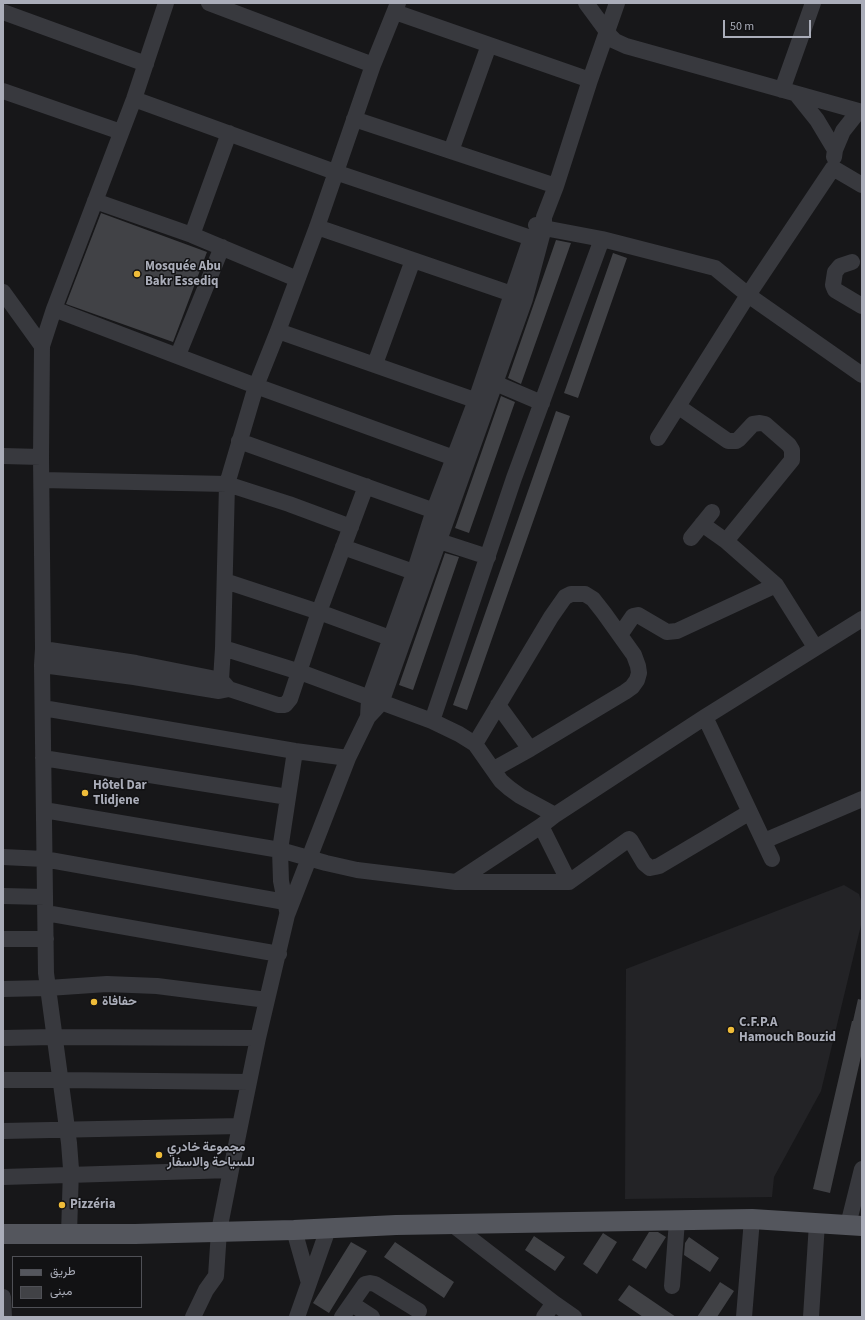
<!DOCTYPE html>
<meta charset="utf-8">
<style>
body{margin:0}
#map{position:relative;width:865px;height:1320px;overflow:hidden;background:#171719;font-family:"Source Sans 3",Vazirmatn,sans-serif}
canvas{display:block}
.frame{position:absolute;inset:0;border:4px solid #aaadb9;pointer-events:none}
.legend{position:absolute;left:12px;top:1256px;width:130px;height:52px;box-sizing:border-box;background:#121214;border:1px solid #4f5056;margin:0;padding:5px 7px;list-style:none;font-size:12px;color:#aaadb9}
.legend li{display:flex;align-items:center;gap:8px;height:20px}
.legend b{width:20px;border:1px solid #4f5056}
.scale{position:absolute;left:723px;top:20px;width:88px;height:18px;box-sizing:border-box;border:2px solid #aaadb9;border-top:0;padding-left:5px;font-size:12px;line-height:14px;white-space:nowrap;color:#aaadb9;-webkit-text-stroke:3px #121214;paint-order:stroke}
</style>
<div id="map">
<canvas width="865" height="1320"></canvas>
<div class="frame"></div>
<ul class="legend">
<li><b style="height:5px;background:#54565d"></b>طريق</li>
<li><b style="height:11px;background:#414246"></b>مبنى</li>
</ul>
<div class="scale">50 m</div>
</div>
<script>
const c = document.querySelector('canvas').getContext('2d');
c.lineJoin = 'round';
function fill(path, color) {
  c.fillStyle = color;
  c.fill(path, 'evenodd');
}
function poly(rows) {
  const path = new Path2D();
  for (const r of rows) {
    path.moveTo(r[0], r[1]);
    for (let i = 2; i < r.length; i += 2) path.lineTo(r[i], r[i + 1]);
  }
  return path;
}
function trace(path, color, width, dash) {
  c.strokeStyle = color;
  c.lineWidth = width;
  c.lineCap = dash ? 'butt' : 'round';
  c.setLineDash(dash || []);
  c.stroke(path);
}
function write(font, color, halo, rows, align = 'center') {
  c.font = font + ' "Source Sans 3",Vazirmatn,sans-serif';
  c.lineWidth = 3;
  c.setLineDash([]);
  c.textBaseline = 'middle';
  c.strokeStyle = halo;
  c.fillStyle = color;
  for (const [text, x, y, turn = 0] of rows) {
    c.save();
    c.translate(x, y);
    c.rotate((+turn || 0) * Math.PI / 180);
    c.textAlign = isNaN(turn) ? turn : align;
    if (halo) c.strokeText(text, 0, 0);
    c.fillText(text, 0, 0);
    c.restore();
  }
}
const built = poly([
 [844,885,859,894,862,904,862,921,821,1091,774,1177,772,1197,625,1199,626,969]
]);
const building = poly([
 [101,213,207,252,173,342,66,304],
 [556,240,571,243,521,384,508,378],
 [613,253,627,258,578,398,564,393],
 [501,396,515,402,469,533,455,528],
 [556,411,570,416,467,710,453,705],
 [445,553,459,557,413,690,399,685],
 [858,999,862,1000,862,1052,830,1193,813,1189,852,1021,853,1021],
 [649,1232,658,1232,666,1237,646,1269,632,1260],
 [603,1233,617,1242,597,1274,583,1264],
 [534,1236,565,1257,555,1271,525,1250],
 [689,1237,719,1258,710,1272,684,1255,685,1243],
 [351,1242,367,1251,329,1313,313,1303],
 [395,1242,454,1282,444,1298,384,1257],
 [720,1282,734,1291,717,1317,697,1317],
 [629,1285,676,1317,643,1317,618,1300]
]);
const minor = poly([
 [209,3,373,65],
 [586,3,611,37,615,41,626,46,862,112],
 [3,12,146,64],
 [395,12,590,80],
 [782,90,813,3],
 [3,91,121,132],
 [797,95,817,120,835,150],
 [134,99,335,172,531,238],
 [354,119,556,186],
 [451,151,489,45],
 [834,157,835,150,843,131,858,112],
 [95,201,192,235,297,279],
 [536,225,544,228,602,239,715,268,748,295,862,375],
 [317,227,512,294],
 [192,235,229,133],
 [852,262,840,266,835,272,833,285,835,290,862,306],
 [3,292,42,346],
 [54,309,256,386,454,458],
 [278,331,486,404],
 [178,355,222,247],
 [375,364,413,260],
 [495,383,542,403],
 [679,407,728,441,736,441,739,439,753,424,760,423,765,424,789,445,792,450,792,460,726,541,776,585,815,647],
 [658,438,748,295,833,168,862,185],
 [239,441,443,514],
 [3,456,41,457],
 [42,480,227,484,289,504,351,527],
 [702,524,726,541],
 [691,538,712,512],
 [439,541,488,557],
 [343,547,425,576],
 [225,581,319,612,390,638],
 [620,635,633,616,638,615,667,632,677,631,776,585],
 [223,648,300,672,432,721,459,734,475,744,501,781,509,788,520,796,555,815],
 [43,649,136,663,221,680,228,688],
 [42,665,134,677,219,691,229,689,278,705,285,705,290,699,319,612,366,486],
 [219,691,221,680,223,648,227,484,256,386,278,331,317,227,373,65,398,3],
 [498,705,530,749],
 [43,708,295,751,348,758],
 [368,717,369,699,414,573,434,510,476,400,531,238],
 [705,717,772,859],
 [432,721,514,478,602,239],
 [475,744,551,617,565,597,571,594,585,594,593,599,604,613,634,655,638,666,639,673,637,680,632,687,625,692,530,749,494,769],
 [43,758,288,797],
 [44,810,280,850,326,863,357,870,456,882,541,826,555,815,705,717,862,619],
 [541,826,569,882],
 [764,841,862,799],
 [3,857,44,859,285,902],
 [456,882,569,882,629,839,631,841,644,863,650,868,655,867,659,866,750,812],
 [3,896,45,897],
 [287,911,281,881,280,850,295,751],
 [46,913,279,954],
 [3,939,46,939],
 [3,989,48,988,107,984,157,986,267,1000],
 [3,1038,54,1037,258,1038],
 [3,1080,61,1080,249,1082],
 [3,1131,240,1126],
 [3,1177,231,1170],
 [453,1225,554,1303,574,1317],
 [848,1225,862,1169],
 [294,1230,309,1283],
 [69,1234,71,1169,69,1143,46,973,42,665,43,649,41,457,42,346,54,309,134,99,166,3],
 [672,1286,677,1221],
 [3,1297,4,1317],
 [352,1304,372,1317],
 [193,1317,206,1290,216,1276,219,1231,231,1170,258,1038,287,915,348,758,368,717,381,703,525,299,544,228,544,217,556,186,590,80,617,3],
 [297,1317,328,1229],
 [342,1317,365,1284,370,1283,375,1284,419,1311],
 [544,1317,554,1303],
 [744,1317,752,1219],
 [811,1317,817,1223]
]);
const major = poly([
 [3,1234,135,1234,294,1230,396,1225,752,1219,862,1226]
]);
const markers = [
 [137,274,4,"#efbc39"],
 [85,793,4,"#efbc39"],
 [94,1002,4,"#efbc39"],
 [731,1030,4,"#efbc39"],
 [159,1155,4,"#efbc39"],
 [62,1205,4,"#efbc39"]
];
const poiNames = [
 ["Mosquée Abu",145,267],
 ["Bakr Essediq",145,282],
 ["Hôtel Dar",93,786],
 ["Tlidjene",93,801],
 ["حفافاة",102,1002],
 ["C.F.P.A",739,1023],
 ["Hamouch Bouzid",739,1038],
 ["مجموعة خادري",167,1148],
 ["للسياحة والاسفار",167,1163],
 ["Pizzéria",70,1205]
];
fill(built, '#232326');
fill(building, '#414246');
trace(minor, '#38393e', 16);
trace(major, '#54565d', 20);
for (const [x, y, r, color] of markers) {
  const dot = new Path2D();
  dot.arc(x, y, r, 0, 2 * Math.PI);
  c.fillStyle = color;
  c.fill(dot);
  trace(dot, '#121214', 1.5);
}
write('bold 13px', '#aaadb9', '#121214', poiNames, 'left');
</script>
